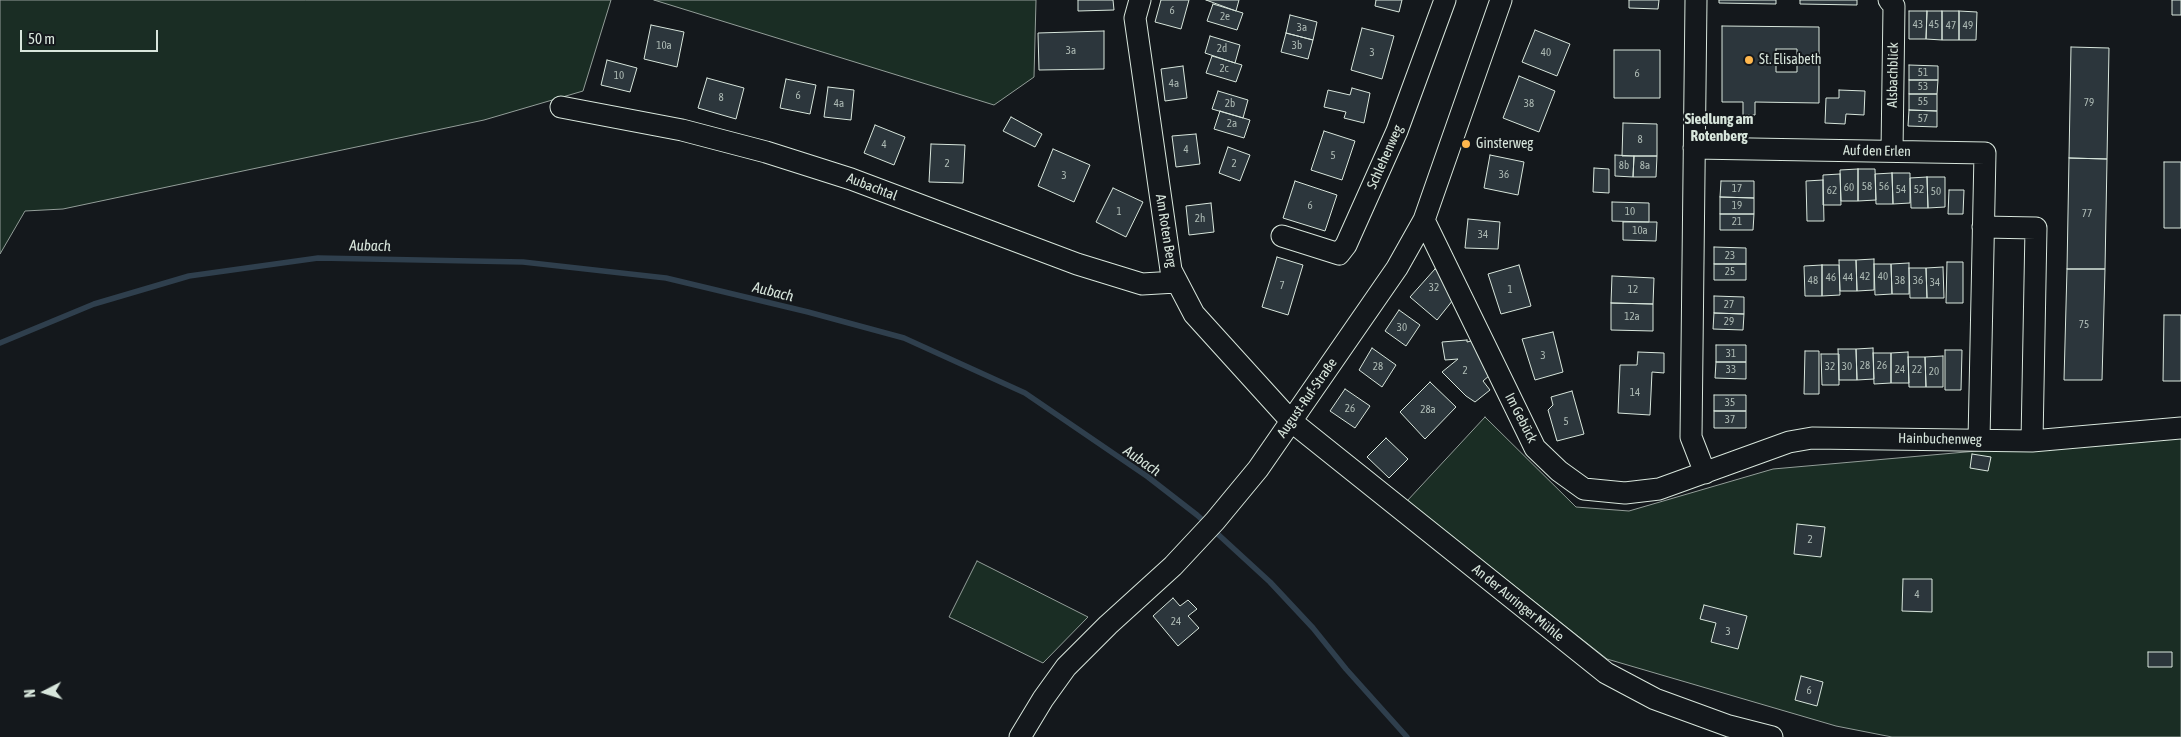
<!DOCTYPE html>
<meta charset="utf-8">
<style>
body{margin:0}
#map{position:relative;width:2181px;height:737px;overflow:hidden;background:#14181c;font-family:"Asap Condensed",sans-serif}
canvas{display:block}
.north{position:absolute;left:20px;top:667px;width:50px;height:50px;-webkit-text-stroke:4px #14181c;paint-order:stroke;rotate:265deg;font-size:14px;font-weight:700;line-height:20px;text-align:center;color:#d8e6dc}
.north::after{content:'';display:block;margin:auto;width:18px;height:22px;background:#d8e6dc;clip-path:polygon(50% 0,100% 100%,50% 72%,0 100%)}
.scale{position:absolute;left:20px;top:30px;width:138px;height:22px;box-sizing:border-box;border:2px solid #d8e6dc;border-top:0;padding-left:6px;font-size:15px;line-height:18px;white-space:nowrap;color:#d8e6dc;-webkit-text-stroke:4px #14181c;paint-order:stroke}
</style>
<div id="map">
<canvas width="2181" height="737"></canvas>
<div class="north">N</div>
<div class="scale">50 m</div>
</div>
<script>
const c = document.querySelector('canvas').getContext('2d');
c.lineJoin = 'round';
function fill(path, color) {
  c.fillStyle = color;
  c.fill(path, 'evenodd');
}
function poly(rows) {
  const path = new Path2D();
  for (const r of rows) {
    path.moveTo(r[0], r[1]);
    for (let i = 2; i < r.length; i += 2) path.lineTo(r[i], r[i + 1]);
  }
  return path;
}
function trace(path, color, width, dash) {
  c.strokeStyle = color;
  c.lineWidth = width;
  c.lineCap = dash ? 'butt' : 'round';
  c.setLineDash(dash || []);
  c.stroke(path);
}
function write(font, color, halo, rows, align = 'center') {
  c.font = font + ' "Asap Condensed",sans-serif';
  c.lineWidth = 4;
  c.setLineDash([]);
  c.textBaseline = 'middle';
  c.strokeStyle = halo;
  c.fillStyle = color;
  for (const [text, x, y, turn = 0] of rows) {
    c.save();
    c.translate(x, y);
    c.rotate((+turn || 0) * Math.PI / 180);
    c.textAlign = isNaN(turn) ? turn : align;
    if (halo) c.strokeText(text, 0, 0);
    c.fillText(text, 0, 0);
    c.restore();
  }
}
const green = poly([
 [0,0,611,0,583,91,484,120,63,209,25,211,0,254,0,0],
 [654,0,1036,0,1034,77,994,105,654,0],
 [1485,417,1576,507,1629,511,1773,469,2181,433,2181,737,1892,737,1836,726,1607,659,1407,501,1485,417],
 [977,561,1088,617,1043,663,949,617,977,561]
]);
const stream = poly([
 [0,343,94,304,189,276,318,258,523,262,666,278,808,312,904,338,1025,393,1148,477,1197,515,1270,582,1313,628,1346,669,1407,737]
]);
const building = poly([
 [1078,0,1113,0,1114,10,1078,11,1078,0],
 [1161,0,1189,0,1181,29,1155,22,1161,0],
 [1206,0,1239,0,1236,11,1206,0],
 [1376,0,1402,0,1399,12,1375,6,1376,0],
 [1629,0,1659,0,1658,9,1629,8,1629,0],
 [1719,0,1776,0,1776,4,1719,3,1719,0],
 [1800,0,1857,0,1857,5,1800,4,1800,0],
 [2172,0,2181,0,2181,15,2172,15,2172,0],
 [1213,4,1243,13,1237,30,1207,21,1213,4],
 [1909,11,1927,11,1926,39,1909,39,1909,11],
 [1927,11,1942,11,1942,40,1926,39,1927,11],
 [1942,11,1959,11,1959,40,1942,40,1942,11],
 [1959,11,1977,12,1976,40,1959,40,1959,11],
 [1290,15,1317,22,1313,40,1286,33,1290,15],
 [651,25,684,32,677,67,644,59,651,25],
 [1722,26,1819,27,1819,103,1755,102,1755,115,1743,115,1743,102,1722,102,1722,26],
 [1776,49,1797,49,1797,72,1776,72,1776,49],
 [1362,28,1394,36,1382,79,1351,70,1362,28],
 [1535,30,1570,44,1557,76,1522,62,1535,30],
 [1104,31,1104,69,1039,70,1038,33,1104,31],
 [1286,33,1313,40,1308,59,1281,52,1286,33],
 [1210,36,1240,45,1235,63,1205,53,1210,36],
 [2071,47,2109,48,2107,159,2069,158,2071,47],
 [1614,50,1660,50,1660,98,1614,98,1614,50],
 [1212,56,1242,65,1236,82,1206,73,1212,56],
 [607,60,637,68,630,92,601,85,607,60],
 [1909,65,1938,66,1938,80,1909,80,1909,65],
 [1183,66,1187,98,1165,101,1161,69,1183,66],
 [1519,76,1555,91,1539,132,1503,118,1519,76],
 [707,78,744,88,736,119,698,108,707,78],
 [786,79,816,85,810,114,780,108,786,79],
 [1909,80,1938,80,1937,94,1909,94,1909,80],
 [828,87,854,90,851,120,824,117,828,87],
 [1352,88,1370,93,1364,123,1344,118,1346,112,1324,107,1328,90,1350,95,1352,88],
 [1839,90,1865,91,1864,115,1846,114,1845,124,1825,123,1826,98,1839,98,1839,90],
 [1218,91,1248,100,1243,118,1212,109,1218,91],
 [1909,94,1937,94,1937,111,1909,110,1909,94],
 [1909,110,1937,111,1937,127,1908,126,1909,110],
 [1220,111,1250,120,1244,138,1214,129,1220,111],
 [1011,117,1042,134,1035,147,1003,131,1011,117],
 [1623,123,1657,124,1657,156,1622,156,1623,123],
 [875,125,905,137,894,165,864,153,875,125],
 [1324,131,1355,141,1342,180,1311,170,1324,131],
 [1196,134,1200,164,1176,167,1172,136,1196,134],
 [931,144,965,145,963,183,929,182,931,144],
 [1228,147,1250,155,1240,181,1219,173,1228,147],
 [1053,149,1090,165,1074,202,1038,186,1053,149],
 [1490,155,1524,162,1518,195,1484,188,1490,155],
 [1615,155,1634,156,1633,177,1615,176,1615,155],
 [1634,156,1657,156,1656,177,1633,177,1634,156],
 [2069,158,2107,159,2105,269,2067,269,2069,158],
 [2164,162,2181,162,2181,228,2164,228,2164,162],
 [1594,168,1609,169,1609,193,1593,192,1594,168],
 [1858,169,1858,201,1841,201,1840,170,1858,169],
 [1858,169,1875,169,1876,200,1858,201,1858,169],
 [1892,173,1893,204,1876,204,1875,174,1892,173],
 [1892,173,1910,173,1910,203,1893,204,1892,173],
 [1840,174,1841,205,1823,205,1823,175,1840,174],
 [1927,177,1928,208,1911,208,1910,178,1927,177],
 [1927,177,1945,177,1945,207,1928,208,1927,177],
 [1823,180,1824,221,1807,221,1806,181,1823,180],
 [1295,181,1337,195,1325,231,1283,218,1295,181],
 [1721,181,1754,181,1754,198,1720,197,1721,181],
 [1113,188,1143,202,1126,237,1096,222,1113,188],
 [1949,190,1964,190,1963,214,1948,214,1949,190],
 [1720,197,1754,198,1754,214,1720,214,1720,197],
 [1612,202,1649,203,1649,222,1612,221,1612,202],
 [1211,203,1214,232,1189,235,1186,206,1211,203],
 [1720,214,1754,214,1753,230,1720,230,1720,214],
 [1468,219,1500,222,1498,249,1465,248,1468,219],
 [1623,222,1657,222,1656,241,1623,240,1623,222],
 [1714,247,1746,248,1746,264,1714,264,1714,247],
 [1277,257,1303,265,1288,315,1262,307,1277,257],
 [1874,259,1874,290,1857,291,1856,260,1874,259],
 [1839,260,1856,260,1857,291,1840,291,1839,260],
 [1947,262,1963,262,1963,303,1946,303,1947,262],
 [1909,263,1909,294,1892,294,1891,264,1909,263],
 [1714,264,1746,264,1746,280,1714,280,1714,264],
 [1874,264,1891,264,1892,294,1875,295,1874,264],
 [1519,265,1531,306,1501,314,1488,274,1519,265],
 [1822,265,1839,265,1840,295,1822,296,1822,265],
 [1822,265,1822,296,1805,296,1804,266,1822,265],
 [1943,267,1944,298,1927,298,1926,268,1943,267],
 [1909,268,1926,268,1927,298,1910,298,1909,268],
 [1435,269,1445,278,1453,300,1437,320,1410,297,1435,269],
 [2067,269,2105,269,2102,380,2064,380,2067,269],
 [1612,276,1654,278,1653,304,1611,303,1612,276],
 [1714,296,1744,297,1744,314,1714,313,1714,296],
 [1611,303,1653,304,1653,331,1611,330,1611,303],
 [1399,310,1420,325,1406,346,1385,331,1399,310],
 [1714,313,1744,314,1743,330,1713,329,1714,313],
 [2164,315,2181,315,2181,381,2163,381,2164,315],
 [1553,332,1563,372,1535,380,1522,339,1553,332],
 [1467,340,1467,342,1475,340,1490,375,1483,381,1490,390,1475,402,1466,396,1442,372,1458,359,1445,360,1442,342,1467,340],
 [1716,345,1746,345,1746,362,1716,362,1716,345],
 [1372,348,1396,365,1382,387,1359,370,1372,348],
 [1873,348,1874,379,1857,380,1856,349,1873,348],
 [1838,349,1856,349,1857,380,1839,380,1838,349],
 [1945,350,1962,350,1961,390,1945,390,1945,350],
 [1805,351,1819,351,1819,394,1804,394,1805,351],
 [1638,352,1664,353,1664,373,1652,372,1650,415,1618,413,1620,365,1637,365,1638,352],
 [1908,352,1909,383,1891,383,1891,353,1908,352],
 [1873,353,1891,353,1891,383,1874,384,1873,353],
 [1821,354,1839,354,1839,385,1822,385,1821,354],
 [1943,356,1943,387,1926,387,1925,357,1943,356],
 [1908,357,1925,357,1926,387,1909,387,1908,357],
 [1716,362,1746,362,1746,379,1715,378,1716,362],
 [1430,382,1456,407,1425,439,1400,412,1430,382],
 [1345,389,1370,406,1355,428,1330,411,1345,389],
 [1572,391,1584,434,1557,441,1548,410,1553,405,1551,397,1572,391],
 [1714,395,1746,395,1746,411,1714,411,1714,395],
 [1714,411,1746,411,1746,428,1714,428,1714,411],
 [1386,438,1408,459,1389,478,1367,457,1386,438],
 [1972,454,1991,457,1988,471,1970,468,1972,454],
 [1797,524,1825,527,1821,557,1794,554,1797,524],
 [1903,579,1932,579,1932,612,1902,611,1903,579],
 [1173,598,1180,606,1188,600,1197,609,1188,616,1199,628,1178,646,1153,616,1173,598],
 [1704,605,1747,616,1738,649,1711,642,1716,623,1700,619,1704,605],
 [2148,652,2172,652,2172,667,2148,667,2148,652],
 [1801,676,1823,682,1817,706,1795,700,1801,676]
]);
const minor = poly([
 [1140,0,1135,18,1171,270,1194,314,1291,421,1606,673,1655,699,1729,726,1772,737],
 [1696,0,1691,437,1705,473],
 [1889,0,1894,6,1892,151],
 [561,107,682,130,766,152,851,179,1077,264,1142,284,1176,282],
 [1694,148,1985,153,1979,440],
 [1424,220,1535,448,1559,471,1584,489,1625,493,1659,489,1789,442,1812,438,2032,441,2181,428],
 [1983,227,2036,228,2032,441],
 [1282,236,1339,254,1346,245,1397,131,1445,0],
 [1020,737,1043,699,1066,667,1108,625,1173,566,1215,521,1258,469,1397,268,1424,220,1501,0]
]);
const markers = [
 [1749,60,5,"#ffb74d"],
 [1466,144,5,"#ffb74d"]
];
const numberNames = [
 ["6",1172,11],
 ["2e",1225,17],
 ["43",1918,25],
 ["45",1934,25],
 ["47",1951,26],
 ["49",1968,26],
 ["3a",1302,28],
 ["10a",664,46],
 ["3b",1297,46],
 ["2d",1222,49],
 ["3a",1071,51],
 ["3",1372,53],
 ["40",1546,53],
 ["2c",1224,69],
 ["51",1923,73],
 ["6",1637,74],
 ["10",619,76],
 ["4a",1174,84],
 ["53",1923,87],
 ["6",798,96],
 ["8",721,98],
 ["55",1923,102],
 ["79",2089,103],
 ["4a",839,104],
 ["2b",1230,104],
 ["38",1529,104],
 ["57",1923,119],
 ["2a",1232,124],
 ["8",1640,140],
 ["4",884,145],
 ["4",1186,150],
 ["5",1333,156],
 ["2",947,164],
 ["2",1234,164],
 ["8b",1624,166],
 ["8a",1645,166],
 ["36",1504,175],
 ["3",1064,176],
 ["58",1867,187],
 ["56",1884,187],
 ["60",1849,188],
 ["17",1737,189],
 ["54",1901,190],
 ["52",1919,190],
 ["62",1832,191],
 ["50",1936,192],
 ["6",1310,206],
 ["19",1737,206],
 ["1",1119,212],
 ["10",1630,212],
 ["77",2087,214],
 ["2h",1200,219],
 ["21",1737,222],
 ["10a",1640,231],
 ["34",1483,235],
 ["23",1730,256],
 ["25",1730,272],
 ["42",1865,277],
 ["40",1883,277],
 ["46",1831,278],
 ["44",1848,278],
 ["48",1813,281],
 ["38",1900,281],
 ["36",1918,281],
 ["34",1935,283],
 ["7",1282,286],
 ["32",1434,288],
 ["1",1510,290],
 ["12",1633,290],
 ["27",1729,305],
 ["12a",1632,317],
 ["29",1729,322],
 ["75",2084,325],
 ["30",1402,328],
 ["31",1731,354],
 ["3",1543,356],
 ["28",1865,366],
 ["26",1882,366],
 ["28",1378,367],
 ["32",1830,367],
 ["30",1847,367],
 ["33",1731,370],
 ["24",1900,370],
 ["22",1917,370],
 ["2",1465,371],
 ["20",1934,372],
 ["14",1635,393],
 ["35",1730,403],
 ["26",1350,409],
 ["28a",1428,410],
 ["37",1730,420],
 ["5",1566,422],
 ["2",1810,540],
 ["4",1917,595],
 ["24",1176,622],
 ["3",1728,632],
 ["6",1809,691]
];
const poiNames = [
 ["St. Elisabeth",1759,60],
 ["Ginsterweg",1476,144]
];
const streetNames = [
 ["Alsbachblick",1893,75,-89],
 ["Auf den Erlen",1877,151,1],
 ["Schlehenweg",1385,157,-66],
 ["Aubachtal",872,187,21],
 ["Am Roten Berg",1166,231,81],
 ["August-Ruf-Straße",1307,398,-55],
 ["Im Gebück",1521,418,63],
 ["Hainbuchenweg",1940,439,1],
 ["An der Auringer Mühle",1518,603,39]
];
const neighbourhoodNames = [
 ["Siedlung am",1719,119],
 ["Rotenberg",1719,136]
];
const waterNames = [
 ["Aubach",370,246,1],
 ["Aubach",773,292,14],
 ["Aubach",1142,461,35]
];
fill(green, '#1a2d24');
trace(green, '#939e99', 1);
trace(stream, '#2f3f4d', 5.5);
fill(building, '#2c363c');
trace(building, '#d8e6dc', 1);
trace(minor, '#d8e6dc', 23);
trace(minor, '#14181c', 21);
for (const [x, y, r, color] of markers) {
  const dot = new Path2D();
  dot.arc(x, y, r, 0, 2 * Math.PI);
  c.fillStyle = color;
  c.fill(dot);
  trace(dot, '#14181c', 2);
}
write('11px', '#adbab4', null, numberNames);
write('14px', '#d8e6dc', '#14181c', poiNames, 'left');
write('14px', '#d8e6dc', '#14181c', streetNames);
write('bold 15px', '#d8e6dc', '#14181c', neighbourhoodNames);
write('italic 15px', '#d8e6dc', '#14181c', waterNames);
</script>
